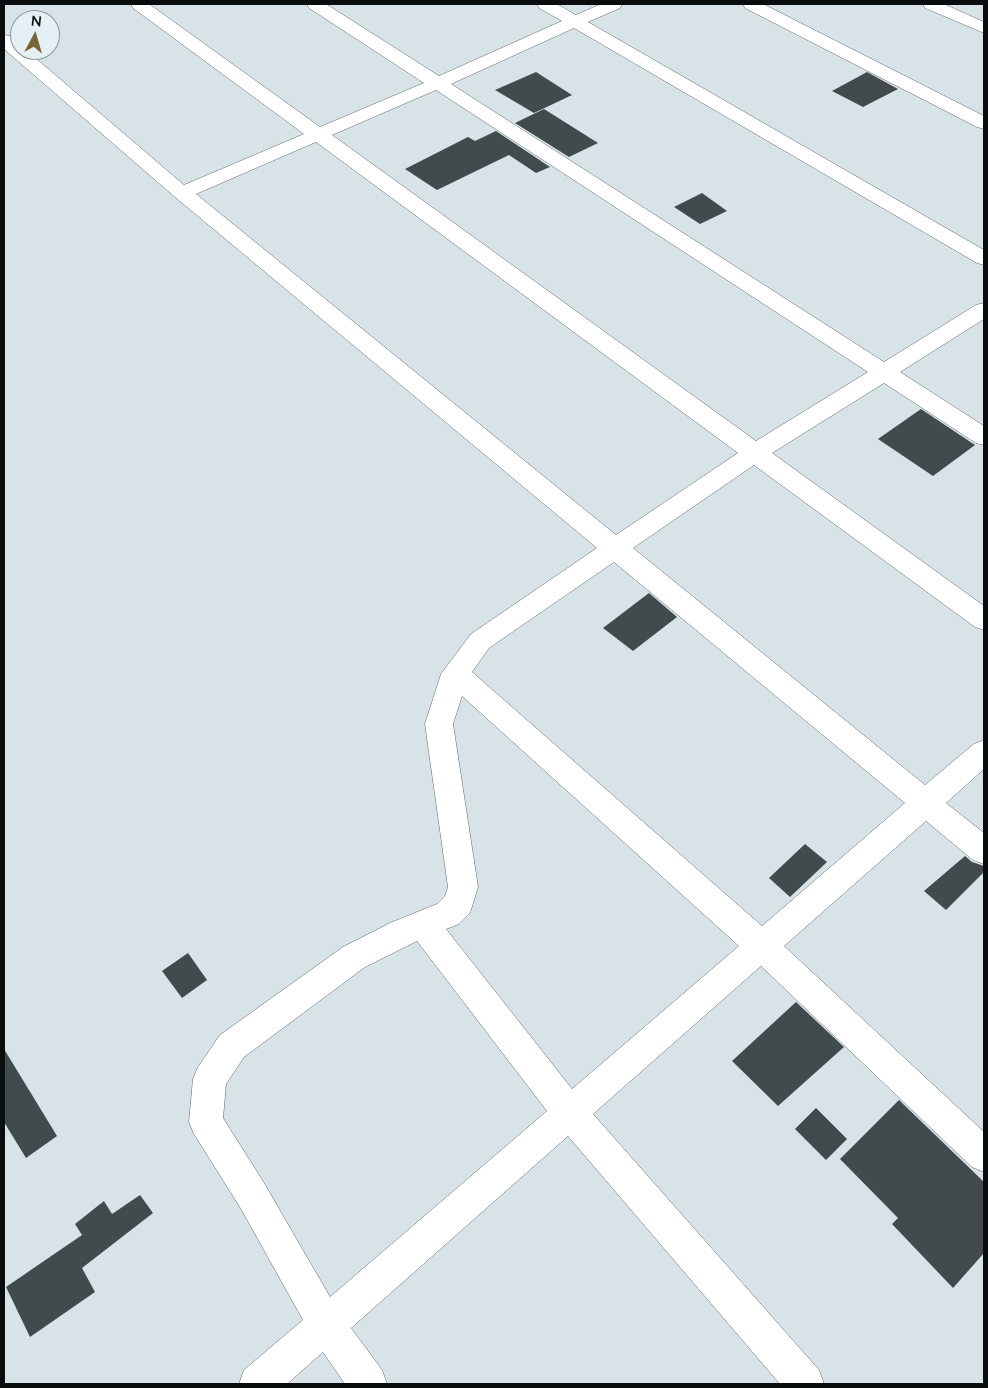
<!DOCTYPE html>
<style>
body{margin:0}
#map{position:relative;width:988px;height:1388px;overflow:hidden;background:#d7e3e6;font-family:Lato,sans-serif}
canvas{display:block}
.frame{position:absolute;inset:0;border:5px solid #090d0e;pointer-events:none}
.north{position:absolute;left:10px;top:10px;width:50px;height:50px;box-sizing:border-box;background:#e4f0f4;border:1px solid #8c9598;border-radius:50%;rotate:6deg;font-size:14px;font-weight:700;line-height:20px;text-align:center;color:#090d0e}
.north::after{content:'';display:block;margin:auto;width:18px;height:22px;background:#776533;clip-path:polygon(50% 0,100% 100%,50% 72%,0 100%)}
</style>
<div id="map">
<canvas width="988" height="1388"></canvas>
<div class="frame"></div>
<div class="north">N</div>
</div>
<script>
const c = document.querySelector('canvas').getContext('2d');
c.lineJoin = 'round';
function fill(path, color) {
  c.fillStyle = color;
  c.fill(path, 'evenodd');
}
function poly(rows) {
  const path = new Path2D();
  for (const r of rows) {
    path.moveTo(r[0], r[1]);
    for (let i = 2; i < r.length; i += 2) path.lineTo(r[i], r[i + 1]);
  }
  return path;
}
function trace(path, color, width, dash) {
  c.strokeStyle = color;
  c.lineWidth = width;
  c.lineCap = dash ? 'butt' : 'round';
  c.setLineDash(dash || []);
  c.stroke(path);
}
const building = poly([
 [536,72,572,95,534,113,495,90],
 [867,72,898,89,863,107,832,91],
 [544,109,598,143,569,157,515,123],
 [496,131,550,167,536,173,509,155,437,190,405,169,468,137,475,141],
 [702,193,727,211,700,224,674,207],
 [921,409,975,445,933,476,878,439],
 [649,593,677,617,633,651,603,628],
 [805,844,827,862,790,897,769,878],
 [965,856,972,862,984,866,984,872,946,910,924,891],
 [188,953,207,980,182,998,162,971],
 [796,1002,844,1047,778,1106,732,1061],
 [4,1049,57,1136,26,1158,4,1122],
 [899,1100,984,1182,984,1253,953,1288,892,1224,898,1218,840,1159],
 [816,1108,847,1139,826,1160,795,1129],
 [140,1195,153,1213,82,1268,95,1292,30,1337,6,1287,82,1235,75,1224,104,1201,112,1214]
]);
const minor = poly([
 [131,4,149,4,320,127,424,83,309,8,307,4,326,4,439,76,562,21,539,8,537,4,557,4,576,15,601,4,622,4,620,8,588,22,984,250,984,265,977,263,574,28,451,84,884,362,976,305,984,303,984,319,900,372,984,426,984,445,976,443,884,383,772,453,984,606,984,630,975,627,754,465,633,548,925,785,974,744,984,740,984,769,946,803,984,833,984,864,973,860,926,821,784,946,984,1132,984,1172,972,1167,761,966,593,1114,819,1370,824,1384,780,1384,568,1136,351,1328,382,1370,387,1384,345,1384,323,1352,287,1384,239,1384,244,1370,303,1320,240,1207,194,1134,189,1122,193,1079,198,1067,220,1035,343,947,390,923,437,904,445,896,448,887,425,724,441,674,471,634,597,548,175,197,4,49,4,35,10,36,20,45,20,50,26,50,184,185,304,134,133,8,131,4],
 [436,90,868,372,756,441,332,135,436,90],
 [316,142,738,453,616,535,196,194,316,142],
 [614,562,905,803,762,926,472,672,489,648,614,562],
 [462,696,739,946,572,1089,446,929,459,924,470,913,478,887,453,724,462,696],
 [417,941,547,1111,330,1297,264,1183,223,1118,226,1084,244,1057,365,967,417,941],
 [743,4,763,4,984,116,984,129,977,127,745,8,743,4],
 [923,4,944,4,984,22,984,33,925,8,923,4]
]);
fill(building, '#414b4e');
trace(minor, '#5e686b', 1);
fill(minor, '#fff');
</script>
